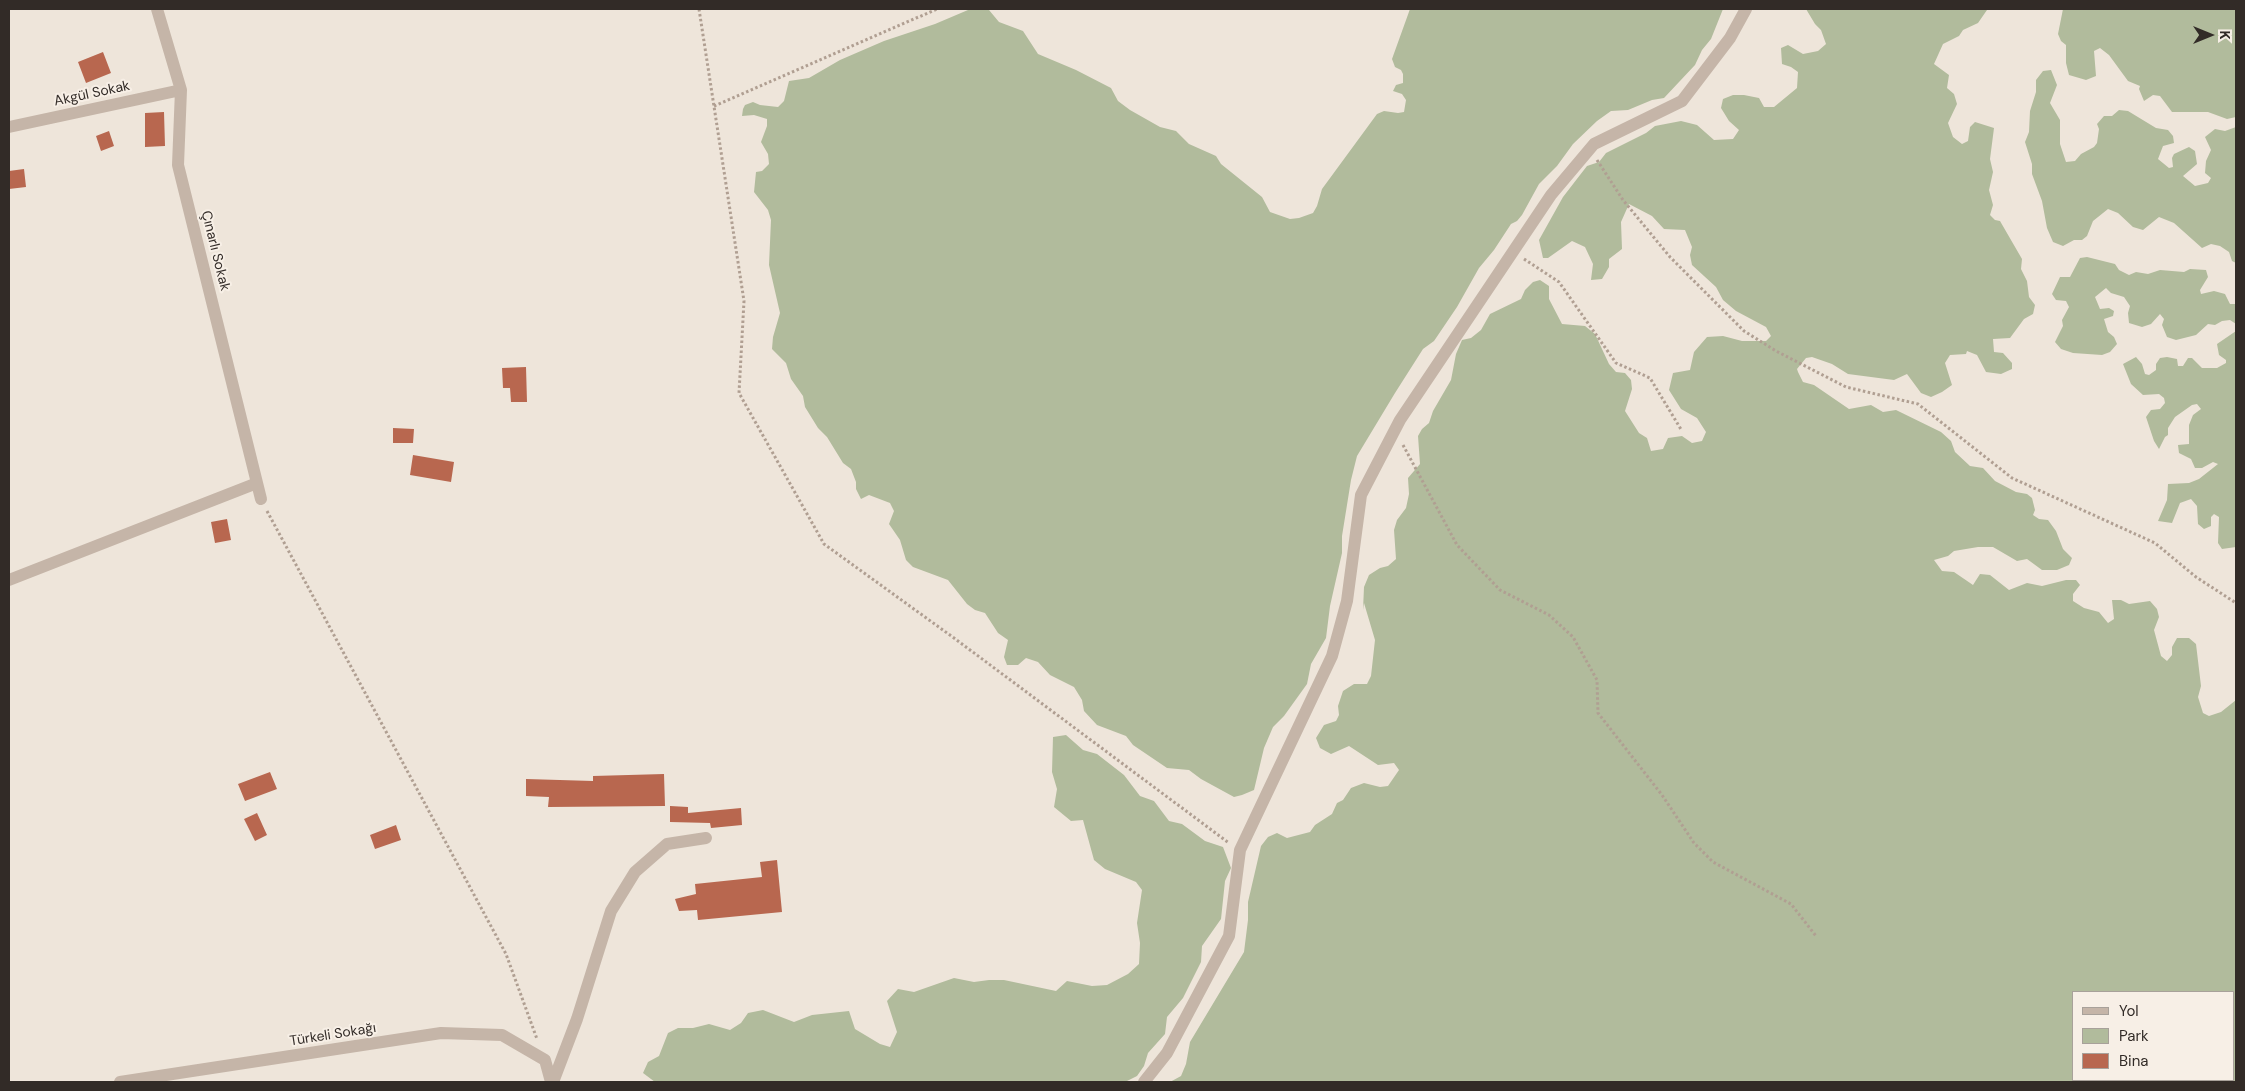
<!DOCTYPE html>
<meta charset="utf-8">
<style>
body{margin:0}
#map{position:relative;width:2245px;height:1091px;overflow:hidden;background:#eee5da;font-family:"DM Sans",sans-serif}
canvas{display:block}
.frame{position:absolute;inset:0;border:10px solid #322b27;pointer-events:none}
.legend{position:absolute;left:2072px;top:991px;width:162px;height:90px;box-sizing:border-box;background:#f7efe6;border:1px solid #a8a19a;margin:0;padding:6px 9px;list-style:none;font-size:15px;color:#322b27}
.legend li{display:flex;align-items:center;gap:10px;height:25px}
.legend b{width:25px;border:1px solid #a8a19a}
.north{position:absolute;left:2185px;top:10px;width:50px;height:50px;-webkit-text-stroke:4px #f7efe6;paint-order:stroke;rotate:90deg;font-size:14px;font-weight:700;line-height:20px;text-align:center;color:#322b27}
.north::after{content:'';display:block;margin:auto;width:18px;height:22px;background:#322b27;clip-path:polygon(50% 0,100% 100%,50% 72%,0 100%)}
</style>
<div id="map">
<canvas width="2245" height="1091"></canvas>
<div class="frame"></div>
<ul class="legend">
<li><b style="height:6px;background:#c5b5a8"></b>Yol</li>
<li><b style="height:14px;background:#b1bb9c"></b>Park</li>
<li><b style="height:14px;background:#b8674f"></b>Bina</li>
</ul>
<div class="north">K</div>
</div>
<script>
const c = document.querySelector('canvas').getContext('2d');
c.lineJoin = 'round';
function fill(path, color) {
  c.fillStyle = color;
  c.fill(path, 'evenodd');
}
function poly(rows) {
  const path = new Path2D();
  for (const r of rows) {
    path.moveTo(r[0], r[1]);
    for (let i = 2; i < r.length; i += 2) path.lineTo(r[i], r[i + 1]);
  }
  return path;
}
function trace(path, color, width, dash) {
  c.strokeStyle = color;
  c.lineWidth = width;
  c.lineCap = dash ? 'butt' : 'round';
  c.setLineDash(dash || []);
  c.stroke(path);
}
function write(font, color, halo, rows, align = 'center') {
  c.font = font + ' "DM Sans",sans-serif';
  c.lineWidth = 4;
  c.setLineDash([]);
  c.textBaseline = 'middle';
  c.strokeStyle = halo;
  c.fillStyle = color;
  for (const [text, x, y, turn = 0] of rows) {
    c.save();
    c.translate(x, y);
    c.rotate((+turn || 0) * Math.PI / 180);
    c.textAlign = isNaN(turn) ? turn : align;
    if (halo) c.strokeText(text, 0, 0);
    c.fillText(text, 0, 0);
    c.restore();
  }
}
const green = poly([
 [982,9,989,10,999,22,1023,31,1038,54,1076,70,1111,88,1118,101,1130,110,1160,127,1176,131,1189,144,1216,156,1221,164,1262,197,1270,212,1290,219,1299,218,1313,213,1317,206,1322,189,1377,114,1384,111,1398,113,1404,112,1406,100,1402,94,1393,91,1396,85,1403,83,1403,74,1401,70,1395,67,1392,59,1410,9,1723,9,1711,39,1702,50,1695,65,1664,98,1652,100,1628,110,1611,111,1597,121,1573,144,1557,166,1539,184,1522,215,1517,221,1511,224,1494,250,1479,268,1457,307,1434,341,1423,349,1395,393,1357,456,1351,480,1342,536,1342,553,1330,606,1326,638,1311,664,1307,684,1284,716,1273,727,1264,748,1254,790,1242,795,1234,797,1201,779,1189,770,1167,768,1133,745,1126,736,1097,725,1084,711,1082,700,1074,687,1050,675,1038,662,1026,658,1018,665,1007,665,1004,657,1008,640,998,633,985,613,975,610,967,604,948,580,913,567,906,560,900,540,889,524,894,511,890,503,869,495,861,499,856,489,856,482,851,469,843,463,827,437,818,428,805,407,803,396,791,379,786,363,772,349,773,337,780,313,769,265,771,220,768,210,754,192,756,172,762,171,769,164,768,154,761,142,767,126,767,119,754,115,742,116,743,109,745,105,753,102,760,105,778,107,784,101,789,81,809,78,840,60,884,41,935,24,968,10],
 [1806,9,2004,9,1987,10,1978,23,1963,30,1959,36,1943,44,1934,64,1949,75,1947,88,1954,94,1957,104,1948,123,1953,137,1962,144,1968,141,1970,127,1975,122,1994,128,1990,159,1993,172,1989,190,1993,205,1990,215,1995,220,2000,221,2022,259,2021,269,2027,281,2029,297,2035,305,2033,314,2024,319,2010,338,1993,339,1994,352,2003,353,2012,363,2012,369,2001,374,1986,372,1977,355,1967,351,1966,354,1950,355,1945,363,1952,385,1942,392,1931,397,1921,393,1907,374,1894,380,1848,374,1832,364,1812,357,1806,358,1797,369,1798,372,1803,382,1814,385,1849,409,1871,405,1883,412,1896,410,1941,432,1951,441,1955,452,1970,466,1983,468,1995,481,2016,492,2027,494,2032,498,2035,510,2033,515,2039,519,2048,520,2056,531,2063,549,2072,558,2069,565,2057,570,2042,570,2027,559,2017,561,1993,547,1978,547,1954,551,1948,556,1934,560,1942,571,1954,572,1973,585,1980,574,1990,575,2009,590,2027,583,2042,586,2066,580,2076,580,2080,585,2073,594,2073,601,2084,608,2099,612,2108,623,2114,619,2112,600,2121,600,2129,604,2150,601,2157,609,2159,617,2154,630,2161,656,2167,661,2172,655,2172,647,2177,638,2189,638,2196,644,2201,686,2198,697,2203,713,2209,716,2221,712,2236,700,2236,1082,1170,1082,1181,1076,1186,1064,1190,1042,1244,952,1248,920,1248,902,1261,846,1268,837,1277,833,1287,838,1310,832,1315,825,1332,814,1337,803,1343,800,1351,788,1364,783,1380,787,1388,786,1399,770,1394,763,1378,765,1349,746,1331,754,1320,748,1316,738,1324,725,1336,721,1339,715,1338,706,1343,691,1354,684,1367,684,1371,676,1375,640,1364,603,1363,610,1364,587,1369,575,1380,568,1388,566,1396,559,1394,530,1397,520,1406,508,1409,494,1408,478,1420,464,1418,436,1422,429,1429,423,1433,411,1451,380,1456,354,1462,340,1471,338,1481,330,1490,314,1521,299,1525,290,1533,282,1540,280,1549,286,1549,299,1562,324,1585,326,1595,334,1609,364,1616,372,1625,373,1631,380,1632,389,1625,411,1639,433,1647,438,1651,451,1663,449,1668,438,1682,436,1692,443,1702,441,1706,432,1697,418,1681,409,1669,390,1673,373,1690,370,1694,352,1707,337,1723,336,1742,341,1766,341,1771,336,1766,327,1736,311,1723,300,1716,287,1692,265,1690,255,1692,247,1685,230,1664,229,1652,216,1629,204,1621,222,1622,249,1609,259,1609,267,1602,279,1591,280,1593,264,1585,247,1572,241,1548,258,1543,258,1539,240,1563,197,1580,175,1587,166,1599,162,1606,153,1646,133,1655,126,1681,121,1697,125,1714,140,1733,139,1739,130,1729,121,1721,108,1723,99,1733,95,1744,95,1759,98,1764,107,1774,107,1797,88,1798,72,1791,67,1782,64,1781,48,1788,45,1803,54,1818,51,1826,44,1821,30,1815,24],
 [2074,992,2234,992,2234,1080,2074,1080],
 [2063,9,2236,9,2236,117,2227,119,2208,112,2172,112,2160,96,2153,95,2144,101,2139,89,2140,86,2128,81,2109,55,2100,48,2094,51,2096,76,2086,80,2069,75,2066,63,2066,45,2061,41,2058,34],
 [2051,70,2057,85,2050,103,2060,120,2060,144,2066,162,2075,161,2081,154,2094,147,2097,143,2099,129,2097,124,2104,116,2112,116,2119,110,2128,111,2156,128,2168,130,2173,136,2174,143,2163,146,2158,159,2169,168,2173,167,2172,158,2174,154,2189,147,2195,151,2197,164,2183,176,2195,186,2208,183,2211,178,2205,173,2206,161,2211,150,2205,137,2215,129,2225,131,2236,127,2236,263,2232,261,2229,252,2220,246,2211,244,2202,248,2174,223,2159,217,2143,230,2133,227,2118,213,2108,209,2093,221,2087,236,2082,240,2074,240,2063,246,2053,242,2047,228,2042,201,2032,174,2032,164,2025,142,2029,132,2030,111,2036,92,2036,80,2043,71],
 [2087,257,2115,264,2119,270,2129,275,2136,272,2148,274,2160,270,2184,272,2190,269,2206,270,2208,277,2200,290,2201,294,2214,291,2225,294,2230,304,2236,304,2236,324,2230,320,2222,321,2215,325,2208,324,2196,335,2176,340,2167,337,2162,325,2164,319,2160,314,2151,324,2142,327,2129,323,2128,313,2130,306,2124,297,2111,293,2106,288,2095,297,2100,309,2109,308,2114,311,2113,316,2104,319,2108,332,2114,337,2117,344,2110,352,2102,355,2073,353,2061,349,2055,342,2063,326,2062,320,2069,307,2066,301,2056,300,2052,294,2060,277,2070,277,2080,258],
 [2236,331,2236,547,2222,549,2218,543,2219,517,2214,514,2211,517,2211,526,2204,529,2198,524,2197,506,2191,499,2180,503,2172,523,2158,521,2167,500,2168,484,2189,483,2199,479,2218,464,2213,462,2202,468,2195,468,2191,459,2179,453,2178,445,2189,444,2189,425,2193,415,2201,409,2197,404,2192,405,2175,417,2168,428,2168,435,2165,437,2159,449,2154,441,2146,417,2151,410,2160,409,2165,403,2164,398,2159,394,2143,395,2131,384,2123,364,2136,357,2142,364,2145,374,2149,375,2156,370,2156,364,2160,358,2167,357,2177,359,2178,366,2183,366,2188,358,2192,358,2202,368,2217,368,2226,363,2226,360,2219,355,2217,344],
 [1066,735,1083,750,1097,754,1124,775,1140,796,1154,801,1169,821,1182,824,1205,841,1223,847,1231,868,1225,881,1221,919,1202,946,1201,962,1183,998,1167,1017,1165,1034,1148,1053,1144,1066,1137,1076,1125,1082,655,1082,643,1073,648,1062,659,1056,668,1033,678,1028,693,1028,709,1024,730,1030,741,1023,748,1013,763,1010,794,1022,812,1015,849,1011,855,1029,880,1044,890,1047,897,1032,887,1001,898,989,914,992,954,978,974,982,989,980,1004,980,1056,991,1067,981,1092,986,1107,985,1128,974,1139,964,1140,943,1137,923,1142,890,1136,882,1105,869,1094,860,1083,820,1071,821,1054,807,1057,789,1052,772,1053,737]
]);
const building = poly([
 [103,52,111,73,86,83,78,62],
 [164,112,165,146,145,147,145,113],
 [109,131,114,146,101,151,96,136],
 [24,169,26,187,9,189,9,171],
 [526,367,527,402,511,402,510,388,503,388,502,368],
 [393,428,414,429,413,443,393,443],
 [413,455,454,462,451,482,410,475],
 [227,519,231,540,215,543,211,522],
 [270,772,277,789,245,801,238,784],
 [664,774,665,806,548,807,549,797,526,796,526,779,593,781,593,776],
 [670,806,688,807,688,813,741,808,742,825,711,828,710,823,670,822],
 [257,813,267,835,255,841,244,819],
 [396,825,401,840,375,849,370,835],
 [777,860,782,912,698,920,697,910,679,911,675,899,696,894,695,884,762,877,760,862]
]);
const path = poly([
 [699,9,744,301,739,393,824,544,954,638,1229,843],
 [714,106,937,9],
 [1597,160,1623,200,1670,257,1744,331,1776,351,1846,387,1918,404,2012,478,2155,543,2196,577,2236,603],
 [1524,259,1559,282,1616,363,1650,378,1682,431],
 [1403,445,1457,545,1500,590,1549,615,1573,637,1597,680,1598,713,1662,795,1694,843,1713,862,1791,904,1816,936],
 [267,511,506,954,537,1039]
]);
const minor = poly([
 [157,9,181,90,178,165,261,499],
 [9,127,181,90],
 [9,580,257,483],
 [120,1082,441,1033,502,1035,545,1060,551,1082],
 [553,1082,577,1019,611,911,635,872,667,844,706,838],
 [1144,1082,1167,1053,1229,936,1240,850,1332,656,1347,601,1361,495,1400,420,1551,195,1594,144,1682,101,1730,38,1746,9]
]);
const streetNames = [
 ["Akgül Sokak",92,94,-12],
 ["Çınarlı Sokak",215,251,76],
 ["Türkeli Sokağı",333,1035,-9]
];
fill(green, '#b1bb9c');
fill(building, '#b8674f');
trace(path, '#b09f92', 3, [2.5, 2.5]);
trace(minor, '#c5b5a8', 12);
write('14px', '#322b27', '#f7efe6', streetNames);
</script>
